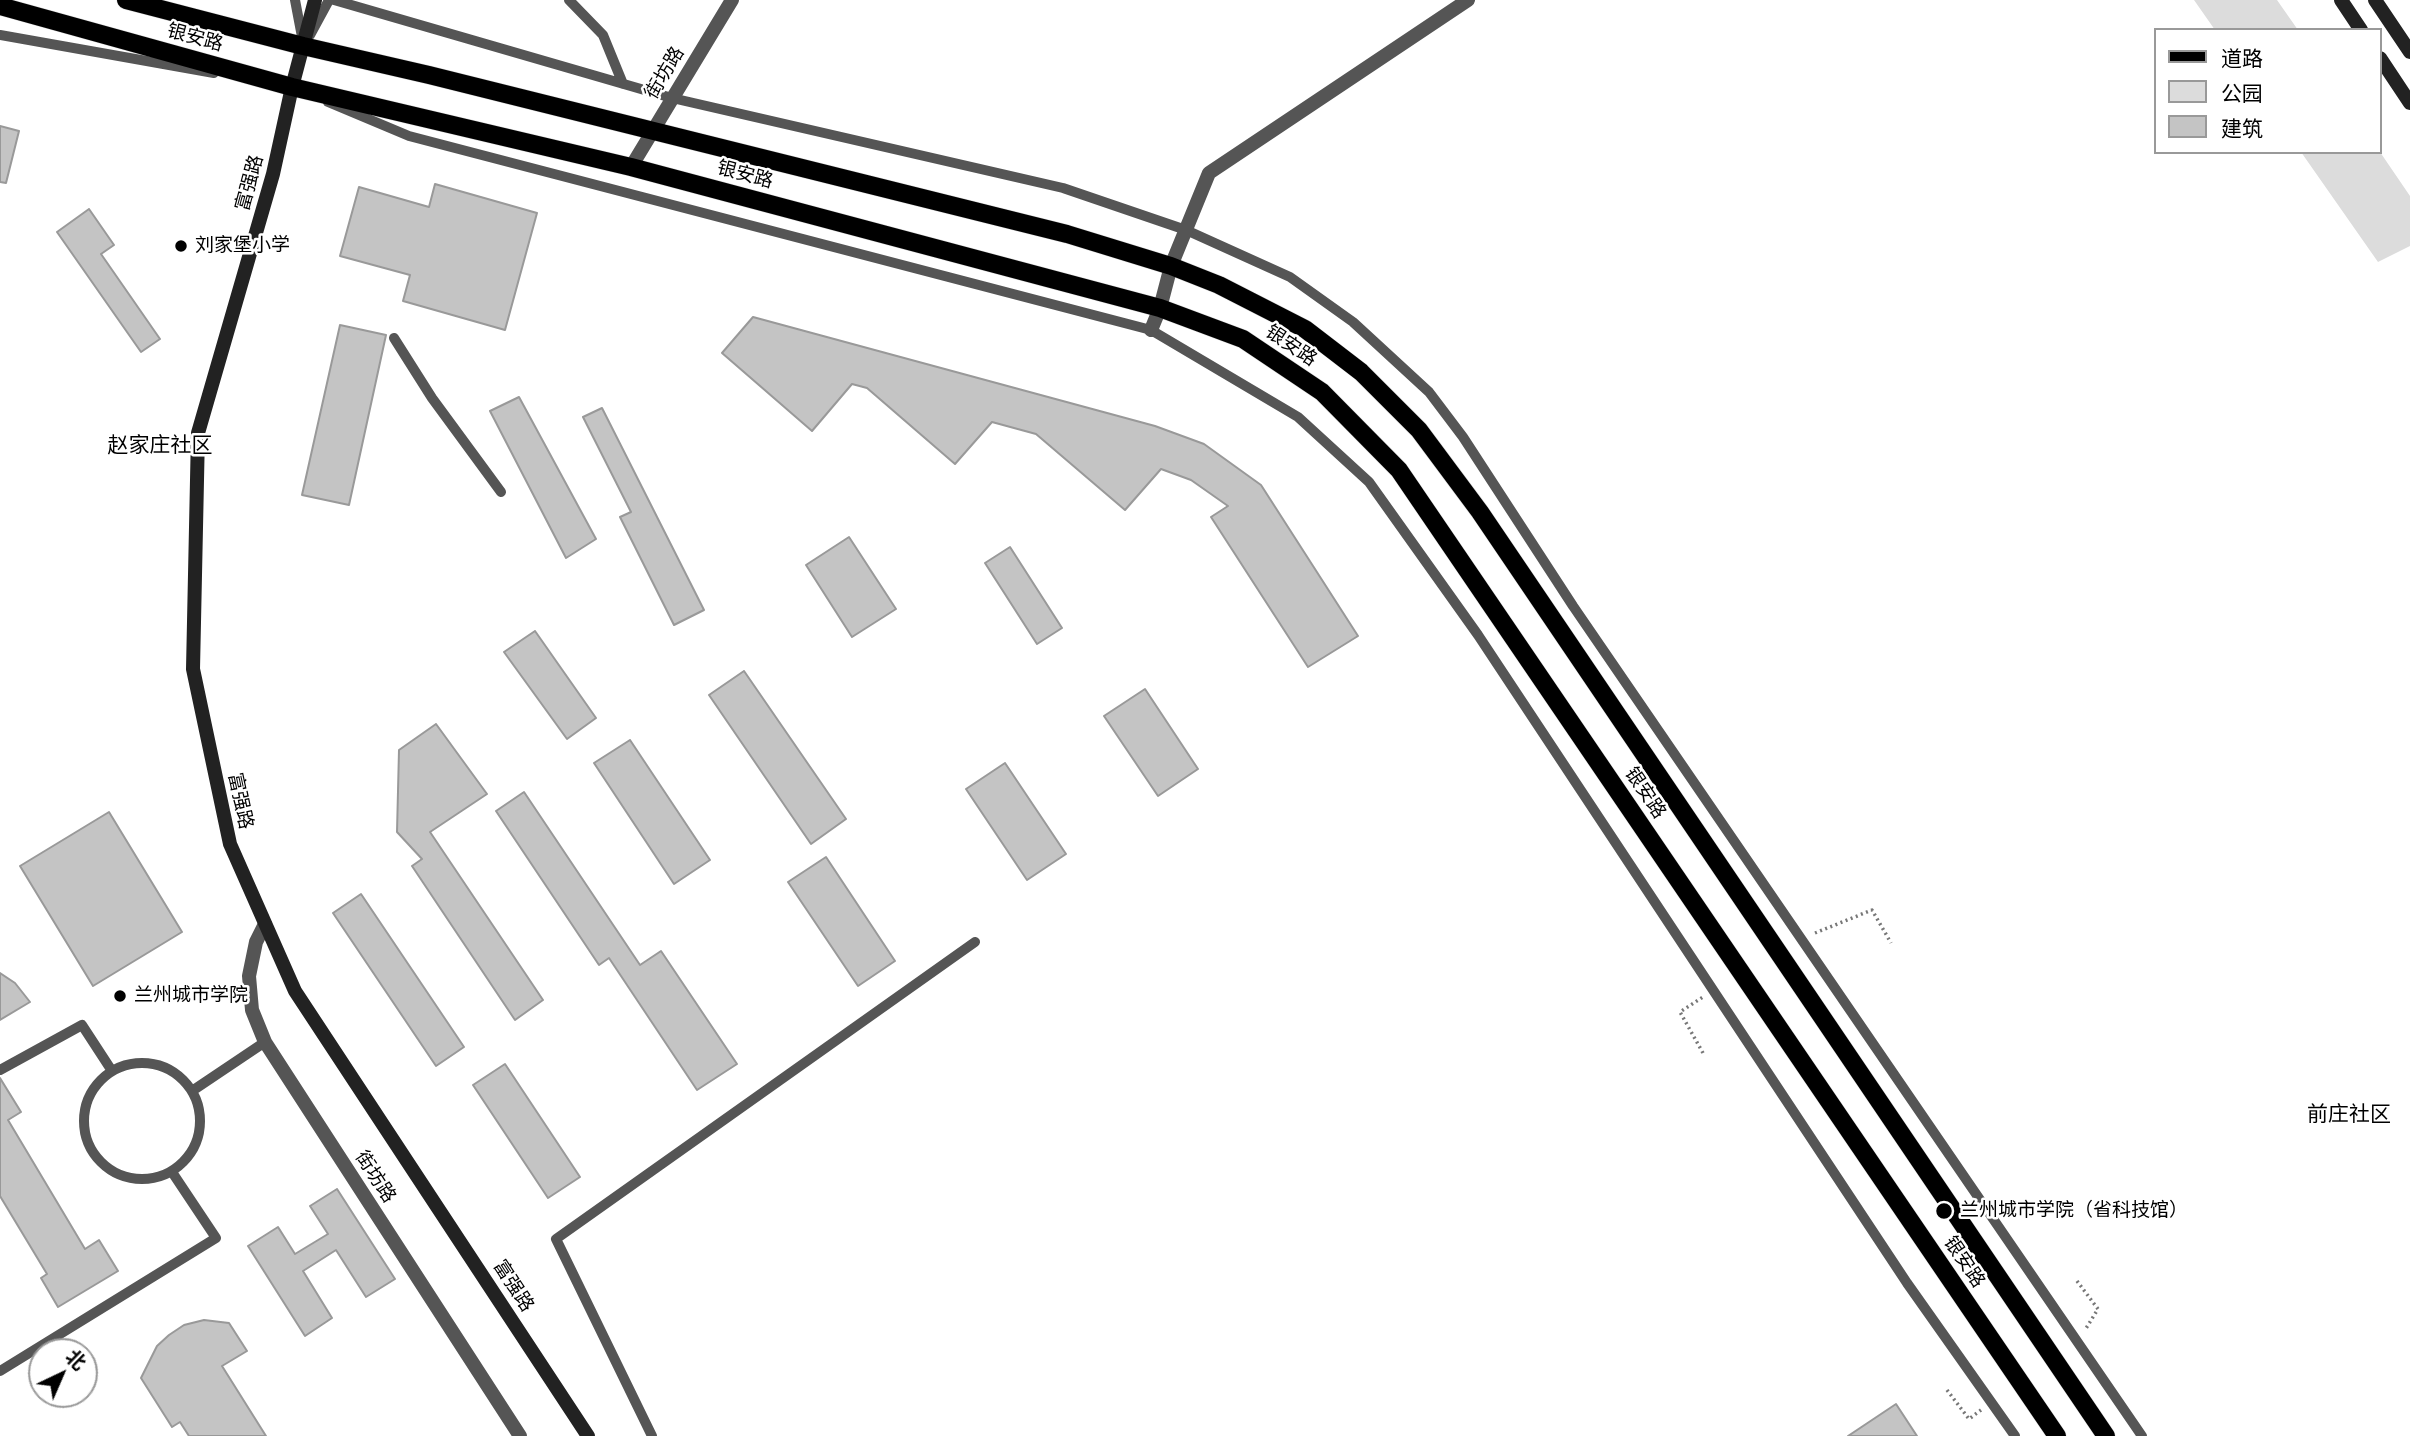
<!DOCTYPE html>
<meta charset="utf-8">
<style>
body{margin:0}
#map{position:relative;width:2410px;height:1436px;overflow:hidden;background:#fff;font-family:"Noto Sans","Noto Sans SC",sans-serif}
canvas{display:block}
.legend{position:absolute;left:2154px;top:28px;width:228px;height:126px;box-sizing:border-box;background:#fff;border:2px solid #999;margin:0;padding:9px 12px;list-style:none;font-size:21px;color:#000}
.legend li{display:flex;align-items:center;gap:14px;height:35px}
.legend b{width:35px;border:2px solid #999}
.north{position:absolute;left:28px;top:1338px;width:70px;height:70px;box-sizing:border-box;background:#fff;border:2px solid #999;border-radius:50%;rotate:44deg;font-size:19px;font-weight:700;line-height:28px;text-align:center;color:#000}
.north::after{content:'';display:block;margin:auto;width:24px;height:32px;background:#000;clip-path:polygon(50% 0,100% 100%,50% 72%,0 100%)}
</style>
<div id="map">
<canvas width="2410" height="1436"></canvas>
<ul class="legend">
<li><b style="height:9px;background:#000"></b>道路</li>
<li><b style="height:19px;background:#dcdcdc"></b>公园</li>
<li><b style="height:19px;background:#c4c4c4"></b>建筑</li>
</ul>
<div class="north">北</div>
</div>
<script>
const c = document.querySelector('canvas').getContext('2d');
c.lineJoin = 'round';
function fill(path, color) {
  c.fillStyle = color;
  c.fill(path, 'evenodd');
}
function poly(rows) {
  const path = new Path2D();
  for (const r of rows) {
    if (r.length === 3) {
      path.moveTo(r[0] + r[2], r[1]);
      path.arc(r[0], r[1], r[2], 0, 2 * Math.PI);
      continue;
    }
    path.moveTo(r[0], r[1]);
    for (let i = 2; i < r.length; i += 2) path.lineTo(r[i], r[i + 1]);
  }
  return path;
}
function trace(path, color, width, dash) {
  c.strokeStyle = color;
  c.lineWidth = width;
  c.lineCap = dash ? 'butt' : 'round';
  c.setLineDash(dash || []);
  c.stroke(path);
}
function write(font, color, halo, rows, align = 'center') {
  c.font = font + ' "Noto Sans","Noto Sans SC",sans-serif';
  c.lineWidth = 5;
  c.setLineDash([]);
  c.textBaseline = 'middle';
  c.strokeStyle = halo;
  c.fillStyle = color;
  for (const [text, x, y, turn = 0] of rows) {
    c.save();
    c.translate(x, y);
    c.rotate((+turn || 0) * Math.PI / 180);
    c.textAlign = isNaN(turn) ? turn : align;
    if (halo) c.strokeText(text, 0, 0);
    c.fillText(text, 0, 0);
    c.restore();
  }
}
const green = poly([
 [2194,0,2277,0,2298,30,2215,30],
 [2301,152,2380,152,2410,196,2410,246,2378,262]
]);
const building = poly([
 [0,126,19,131,6,183,0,182,0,126],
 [435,184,537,213,505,330,403,301,410,275,340,256,359,187,429,207,435,184],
 [89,209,114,245,101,254,160,339,141,352,57,232,89,209],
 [753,317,1155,426,1204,444,1261,485,1358,636,1308,667,1211,517,1228,506,1191,480,1161,469,1125,510,1036,434,992,422,955,464,867,388,852,384,812,431,722,353,753,317],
 [340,325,386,335,349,505,302,495,340,325],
 [519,397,596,539,566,558,490,411,519,397],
 [602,408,704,610,674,625,620,517,631,512,583,417,602,408],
 [849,537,896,609,852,637,806,565,849,537],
 [1010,547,1062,628,1037,644,985,563,1010,547],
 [535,631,596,718,567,739,504,652,535,631],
 [744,671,846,819,811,844,709,695,744,671],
 [1145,689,1198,769,1158,796,1104,716,1145,689],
 [436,724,487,794,430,832,543,1000,515,1020,412,866,422,859,397,832,399,750,436,724],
 [630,740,710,860,674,884,594,763,630,740],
 [1005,763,1066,854,1027,880,966,789,1005,763],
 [524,792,640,965,661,951,737,1064,697,1090,609,958,599,965,496,811,524,792],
 [109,812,182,932,93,986,20,866,109,812],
 [826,857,895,961,858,986,788,882,826,857],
 [361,894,464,1047,436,1066,333,913,361,894],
 [0,973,15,983,30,1002,0,1020,0,973],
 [505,1064,580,1177,548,1198,473,1085,505,1064],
 [0,1078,21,1112,8,1120,85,1249,99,1240,118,1271,58,1307,41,1278,47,1274,0,1196,0,1078],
 [337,1189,395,1279,366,1297,336,1250,303,1271,332,1318,305,1336,248,1246,278,1227,295,1254,328,1234,310,1206,337,1189],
 [204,1320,229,1323,247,1351,222,1366,266,1436,189,1436,180,1422,172,1427,141,1378,157,1346,169,1335,184,1325,204,1320],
 [1896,1404,1917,1436,1848,1436,1896,1404]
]);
const path = poly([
 [1815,933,1872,910,1891,943],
 [1703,1053,1680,1012,1703,997],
 [2077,1281,2098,1309,2085,1330],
 [1947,1390,1969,1419,1981,1410]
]);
const service = poly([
 [295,0,303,42],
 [334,0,672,98,1063,188,1186,230,1290,277,1353,322,1429,392,1463,437,1573,606,2142,1436],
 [569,0,603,35,623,84],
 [0,35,214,73],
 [310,35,329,0],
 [328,102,409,136,1151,330,1298,417,1369,482,1478,635,1907,1283,2015,1436],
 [394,338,432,398,501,492],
 [142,1121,58],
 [0,1070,82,1025,112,1071],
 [192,1091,265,1042],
 [0,1371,216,1238,172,1172],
 [652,1436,556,1239,975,942]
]);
const minor = poly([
 [631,167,732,0],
 [265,924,256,942,249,976,252,1010,265,1042,520,1436]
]);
const tertiary = poly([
 [1151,330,1160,308,1171,266,1209,173,1468,0]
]);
const secondary = poly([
 [315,0,292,87,273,174,198,433,193,669,230,844,295,991,588,1436],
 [2341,0,2361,30],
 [2375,0,2410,52],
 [2380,58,2410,103]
]);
const primary = poly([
 [126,0,303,46,429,75,1067,234,1171,266,1219,285,1305,329,1361,372,1419,430,1480,512,2106,1436],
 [0,6,292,87,631,167,1160,308,1243,339,1322,392,1399,470,2057,1436]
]);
const markers = [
 [181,246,7,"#000"],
 [120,996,7,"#000"],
 [1944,1211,9,"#000"]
];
const streetNames = [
 ["银安路",195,38,15],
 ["街坊路",665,73,-59],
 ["银安路",745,175,15],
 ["富强路",250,183,-75],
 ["银安路",1291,346,34],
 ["银安路",1645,793,56],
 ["富强路",240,801,78],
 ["街坊路",375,1177,57],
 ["银安路",1964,1262,56],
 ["富强路",513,1286,57]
];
const poiNames = [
 ["刘家堡小学",195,246],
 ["兰州城市学院",134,996],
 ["兰州城市学院（省科技馆）",1960,1211]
];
const neighbourhoodNames = [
 ["赵家庄社区",160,446],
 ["前庄社区",2349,1115]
];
fill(green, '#dcdcdc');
fill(building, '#c4c4c4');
trace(building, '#999', 2);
trace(primary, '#dbdbdb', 19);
trace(path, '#777', 3.5, [2, 3.5]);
trace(service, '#555', 10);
trace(minor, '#555', 14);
trace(tertiary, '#555', 14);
trace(secondary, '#222', 14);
trace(primary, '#000', 18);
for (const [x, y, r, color] of markers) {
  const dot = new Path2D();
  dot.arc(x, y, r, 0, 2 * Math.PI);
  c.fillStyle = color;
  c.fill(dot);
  trace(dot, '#fff', 2.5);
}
write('19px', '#000', '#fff', streetNames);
write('19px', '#000', '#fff', poiNames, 'left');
write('21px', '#000', '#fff', neighbourhoodNames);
</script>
